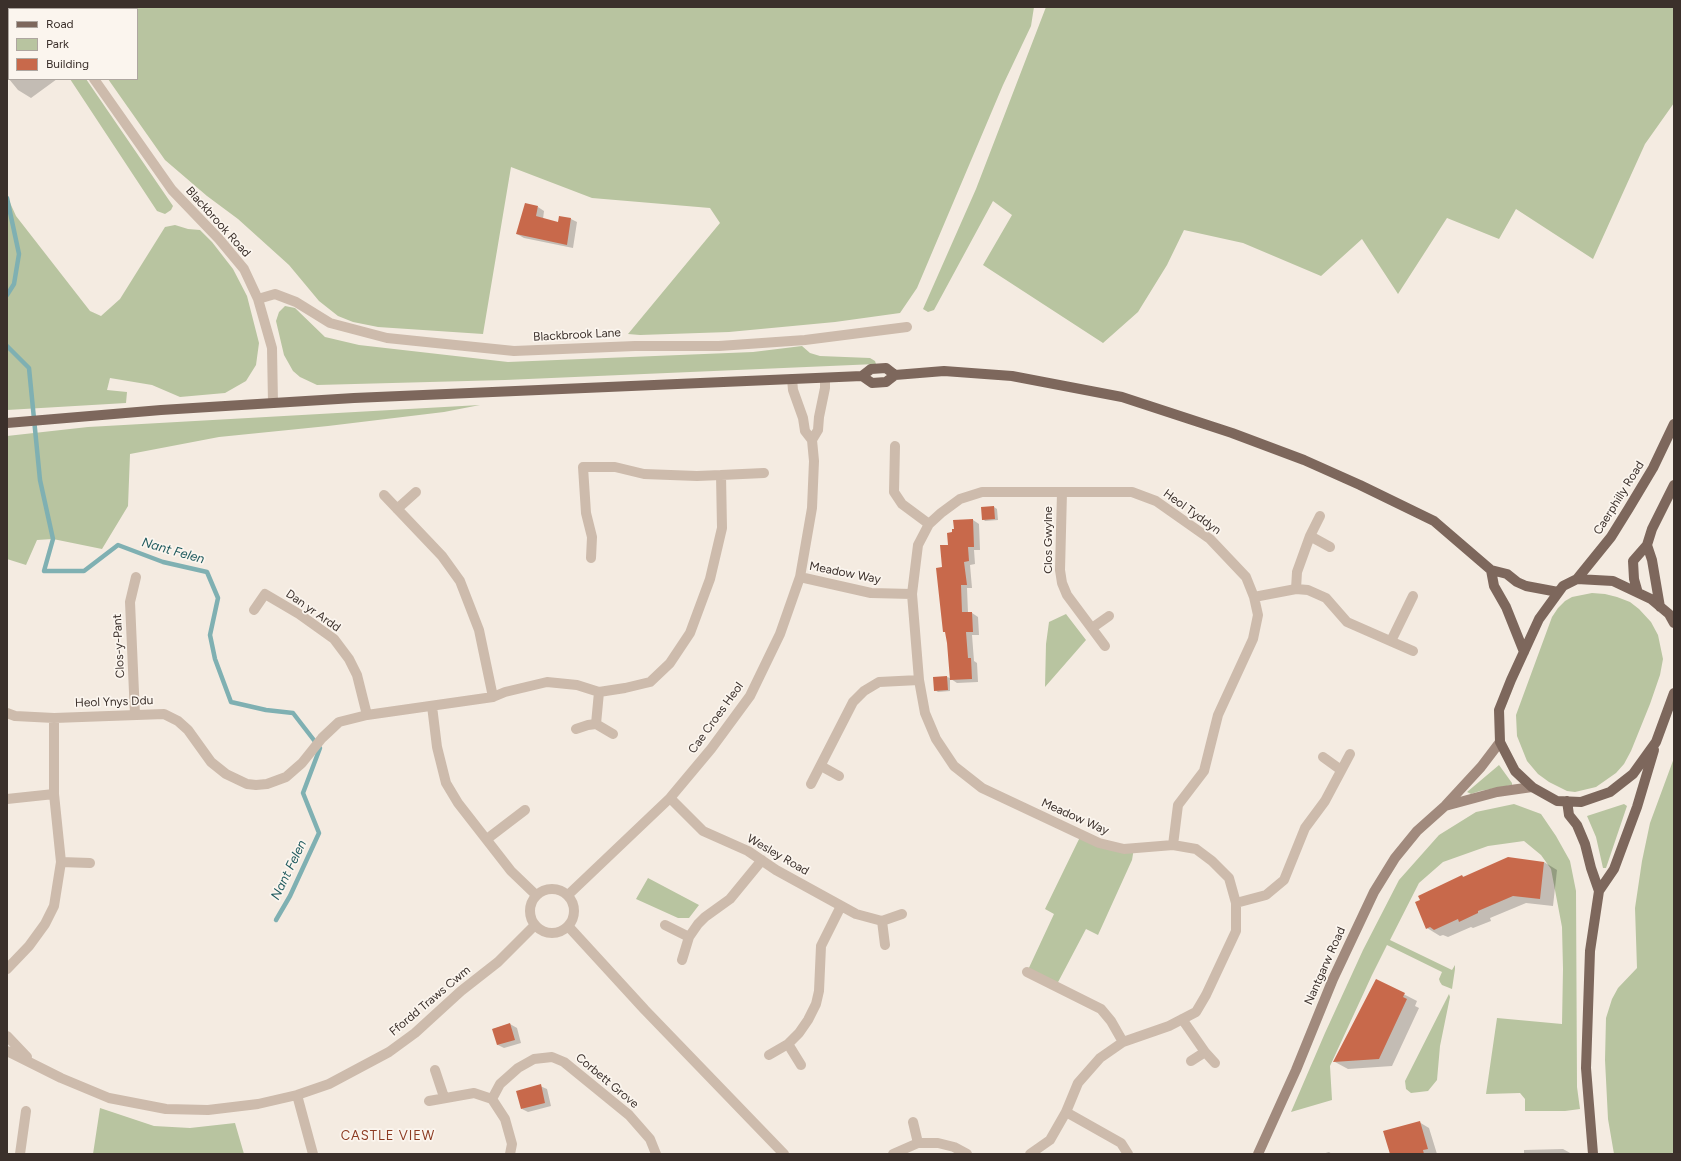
<!DOCTYPE html>
<style>
body{margin:0}
#map{position:relative;width:1681px;height:1161px;overflow:hidden;background:#f4ebe1;font-family:Figtree,sans-serif}
canvas{display:block}
.frame{position:absolute;inset:0;border:8px solid #3b302b;pointer-events:none}
.legend{position:absolute;left:8px;top:8px;width:130px;height:72px;box-sizing:border-box;background:#fbf5ee;border:1px solid #aea6a0;margin:0;padding:5px 7px;list-style:none;font-size:12px;color:#3b302b}
.legend li{display:flex;align-items:center;gap:8px;height:20px}
.legend b{width:20px;border:1px solid #aea6a0}
</style>
<div id="map">
<canvas width="1681" height="1161"></canvas>
<div class="frame"></div>
<ul class="legend">
<li><b style="height:5px;background:#7d675c"></b>Road</li>
<li><b style="height:11px;background:#b8c4a0"></b>Park</li>
<li><b style="height:11px;background:#c8694b"></b>Building</li>
</ul>
</div>
<script>
const c = document.querySelector('canvas').getContext('2d');
c.lineJoin = 'round';
function fill(path, color) {
  c.fillStyle = color;
  c.fill(path, 'evenodd');
}
function poly(rows) {
  const path = new Path2D();
  for (const r of rows) {
    if (r.length === 3) {
      path.moveTo(r[0] + r[2], r[1]);
      path.arc(r[0], r[1], r[2], 0, 2 * Math.PI);
      continue;
    }
    path.moveTo(r[0], r[1]);
    for (let i = 2; i < r.length; i += 2) path.lineTo(r[i], r[i + 1]);
  }
  return path;
}
function trace(path, color, width, dash) {
  c.strokeStyle = color;
  c.lineWidth = width;
  c.lineCap = dash ? 'butt' : 'round';
  c.setLineDash(dash || []);
  c.stroke(path);
}
function write(font, color, halo, rows, align = 'center') {
  c.font = font + ' Figtree,sans-serif';
  c.lineWidth = 3.5;
  c.setLineDash([]);
  c.textBaseline = 'middle';
  c.strokeStyle = halo;
  c.fillStyle = color;
  for (const [text, x, y, turn = 0] of rows) {
    c.save();
    c.translate(x, y);
    c.rotate((+turn || 0) * Math.PI / 180);
    c.textAlign = isNaN(turn) ? turn : align;
    if (halo) c.strokeText(text, 0, 0);
    c.fillText(text, 0, 0);
    c.restore();
  }
}
const green = poly([
 [59,7,1034,7,1031,26,1003,85,917,288,900,313,835,322,729,332,640,335,628,334,720,223,710,208,592,198,511,167,483,334,378,327,353,322,338,316,319,301,289,265,238,219,207,196,165,160,108,79,137,79,137,9,61,9],
 [1046,7,1674,7,1674,103,1645,144,1593,259,1516,209,1499,239,1447,218,1398,294,1362,239,1321,276,1243,243,1184,230,1167,265,1138,312,1103,343,983,265,1012,215,993,201,934,310,928,312,923,309,976,189],
 [70,79,86,79,173,206,171,210,165,214,157,211],
 [7,196,16,216,90,311,101,316,120,299,165,227,175,225,188,229,200,230,212,242,233,269,247,296,259,343,256,365,246,381,225,393,180,397,152,385,110,378,107,390,127,392,126,403,7,410],
 [285,306,295,308,325,337,359,345,508,362,753,352,802,346,810,353,820,356,870,358,875,361,876,364,505,380,317,385,300,377,293,371,284,355,276,321,279,312],
 [480,405,444,412,328,426,219,437,130,454,128,506,102,549,53,539,37,540,26,565,7,559,7,436,88,427],
 [1592,593,1605,594,1617,597,1630,602,1639,609,1651,622,1658,635,1663,659,1660,675,1650,704,1631,751,1624,764,1616,773,1596,787,1575,792,1567,791,1549,782,1538,774,1527,761,1517,736,1516,715,1552,617,1558,608,1565,601,1572,597],
 [1066,614,1086,640,1045,687,1046,644,1049,622],
 [1674,758,1674,1154,1614,1154,1608,1119,1605,1060,1606,1018,1612,999,1618,988,1637,968,1635,908,1642,861,1650,823],
 [1499,765,1512,783,1512,785,1480,791,1471,794,1467,792],
 [1514,804,1541,814,1556,836,1570,861,1576,891,1577,1087,1580,1109,1565,1111,1525,1111,1525,1099,1520,1093,1486,1094,1497,1018,1562,1024,1563,969,1562,927,1551,869,1541,855,1524,841,1488,846,1443,862,1419,883,1390,940,1452,970,1455,965,1455,969,1452,989,1442,985,1440,982,1439,979,1442,972,1387,945,1372,975,1330,1066,1332,1100,1291,1112,1325,1033,1363,950,1399,880,1439,835,1476,812],
 [1624,804,1627,806,1606,868,1603,868,1596,837,1587,816],
 [1081,835,1134,848,1132,860,1098,935,1086,929,1056,986,1027,972,1054,914,1045,909],
 [648,878,699,905,689,918,678,918,636,899],
 [1449,994,1450,997,1440,1046,1437,1080,1428,1091,1411,1093,1406,1089,1405,1081],
 [100,1108,154,1126,190,1128,235,1123,244,1154,93,1154]
]);
const shadow = poly([
 [9,12,9,78,7,76,7,14],
 [9,79,57,79,31,98,18,90],
 [538,207,544,211,543,219,558,223,560,217,571,219,577,222,573,248,524,238,517,234],
 [994,507,997,509,998,520,985,521,983,519,982,508],
 [973,520,979,524,980,550,974,550,975,564,970,565,972,588,967,588,968,613,972,613,978,617,979,635,972,635,974,661,977,663,978,682,957,683,951,679,943,568,953,533],
 [947,677,950,678,950,691,938,692,935,690],
 [1544,862,1557,870,1553,906,1526,903,1490,918,1491,921,1473,928,1471,927,1448,937,1443,935,1440,936,1427,928,1462,876,1464,877],
 [1376,980,1417,1001,1415,1006,1419,1008,1392,1066,1348,1069,1335,1062],
 [510,1024,517,1028,521,1043,504,1048,498,1045,493,1029],
 [540,1086,547,1089,551,1106,528,1112,522,1109],
 [1419,1122,1429,1128,1437,1154,1391,1154],
 [1563,1149,1572,1154,1524,1154,1524,1150],
 [1329,1152,1332,1154,1322,1154]
]);
const stream = poly([
 [7,198,19,254,14,284,7,295],
 [7,346,29,368,40,480,53,539,44,571,84,571,118,545,163,562,207,572,218,598,210,635,215,659,231,702,266,710,293,713,320,748,303,793,319,833,290,896,276,920]
]);
const building = poly([
 [525,203,538,206,536,216,558,222,559,216,571,218,567,245,516,234],
 [994,506,995,519,982,520,981,507],
 [973,519,974,547,968,547,969,561,964,562,967,585,961,585,962,612,972,612,973,632,966,632,968,658,971,658,972,679,950,680,947,643,945,632,943,632,936,568,942,567,940,545,948,545,947,533,952,532,952,529,954,529,953,520],
 [947,676,948,690,934,691,933,677],
 [1508,857,1544,862,1540,899,1513,896,1478,911,1478,913,1459,922,1458,919,1434,930,1430,927,1426,929,1415,902,1420,900,1418,896,1462,875,1463,877],
 [1376,979,1405,993,1403,997,1407,999,1379,1059,1333,1062],
 [510,1023,515,1040,497,1045,492,1029],
 [541,1084,545,1103,521,1109,516,1091],
 [1420,1121,1428,1149,1423,1150,1424,1154,1390,1154,1383,1131]
]);
const street = poly([
 [44,7,45,9],
 [94,79,172,190,219,239,244,269,258,299,272,348,273,403],
 [258,299,275,294,296,302,330,323,387,338,514,351,635,346,719,346,805,340,907,327],
 [792,379,793,390,803,418,805,431,812,440],
 [895,446,894,492,902,504,929,524],
 [721,475,764,473],
 [1062,492,1060,570,1062,583,1067,595,1105,646],
 [384,495,442,556,460,581,479,630,493,697],
 [397,509,416,492],
 [1310,536,1330,547],
 [800,577,871,593,912,594,919,680,925,713,936,739,954,766,982,788,1099,843,1124,849,1173,845,1196,849,1212,861,1229,878,1236,903,1236,931,1206,995,1196,1012,1169,1026,1123,1042,1100,1058,1078,1083,1066,1112,1050,1140,1030,1154],
 [1296,589,1297,572,1310,536,1320,516],
 [912,594,918,545,929,524,941,513,960,499,982,492,1132,492,1156,501,1210,539,1246,577,1254,597,1258,615,1253,639,1218,715,1204,771,1178,805,1173,845],
 [1254,597,1296,589,1308,590,1326,598,1347,622,1413,651],
 [254,610,265,594,299,614,334,639,349,659,357,675,367,715],
 [1092,628,1109,616],
 [1391,641,1413,596],
 [432,706,437,747,446,783,458,803,511,871,536,895],
 [7,713,15,716,54,718,164,714,178,721,188,730,211,762,226,774,247,784,256,785,267,784,286,777,302,763,322,738,339,722,367,715,493,697,505,692,547,682,577,685,599,692,625,688,650,682,670,663,690,633,710,579,722,528,721,475,697,476,644,474,615,467,583,467,586,513,592,537,591,558],
 [135,715,130,602,136,577],
 [596,724,599,692],
 [576,729,588,725,596,724,613,734],
 [1323,757,1341,770],
 [821,766,839,776],
 [811,784,853,702,864,691,879,682,919,680],
 [670,798,703,831,748,851,776,870,856,914,882,921,885,945],
 [7,799,54,794],
 [487,839,525,810],
 [61,862,90,863],
 [552,911,22],
 [568,895,670,798,711,749,750,696,780,634,800,577,812,508,814,461,812,440,818,430,819,417,825,388,825,378],
 [1236,903,1266,895,1284,880,1305,828,1325,801,1350,754],
 [882,921,902,914],
 [665,925,689,937],
 [568,926,645,1010,784,1154],
 [682,960,689,937,698,924,705,917,730,899,762,860],
 [7,969,29,946,45,924,54,906,61,862,54,794,54,718],
 [1027,972,1101,1009,1111,1021,1123,1042],
 [1182,1019,1205,1052,1215,1063],
 [7,1036,27,1057],
 [788,1044,801,1065],
 [7,1051,61,1078,109,1098,166,1109,208,1110,258,1104,297,1095,329,1084,389,1052,415,1033,461,991,498,962,535,925],
 [769,1055,788,1044,799,1033,808,1020,816,1004,819,991,821,946,841,906],
 [1191,1061,1205,1052],
 [435,1070,444,1097],
 [297,1095,313,1154],
 [492,1099,500,1084,518,1068,534,1059,552,1057,564,1062,629,1115,650,1139,656,1154],
 [429,1101,474,1093,492,1099,505,1119,512,1144,510,1154],
 [1066,1112,1121,1143,1128,1154],
 [913,1122,918,1143],
 [20,1154,26,1111],
 [893,1154,918,1143,938,1143,954,1147,967,1154]
]);
const secondary = poly([
 [1445,806,1497,792,1532,787],
 [1258,1154,1296,1070,1333,979,1374,892,1395,858,1417,831,1445,806,1481,767,1500,742]
]);
const primary = poly([
 [862,376,872,383,886,382,895,375,944,371,1012,376,1122,397,1232,433,1304,460,1360,485,1434,521,1491,570,1507,574,1517,582,1526,586,1558,592],
 [7,423,161,410,354,398,862,376,871,369,886,368,895,375],
 [1647,545,1652,560,1660,607],
 [1491,570,1494,586,1506,607,1524,652],
 [1577,579,1611,537,1629,508,1653,468,1674,424],
 [1638,593,1634,579,1633,561,1647,545,1652,529,1674,485],
 [1674,623,1669,614,1651,599,1613,581,1577,579,1563,586,1539,619,1511,680,1499,710,1500,742,1515,771,1532,787,1557,801,1581,802,1610,792,1633,774,1656,742,1674,693],
 [1567,801,1569,815,1577,825,1585,844,1591,868,1599,891],
 [1593,1154,1586,1068,1590,951,1599,891,1614,869,1637,807,1654,750]
]);
const streetNames = [
 ["Blackbrook Road",218,222,48],
 ["Blackbrook Lane",577,335,-3],
 ["Caerphilly Road",1619,498,-58],
 ["Heol Tyddyn",1192,512,36],
 ["Clos Gwylne",1048,540,-90],
 ["Meadow Way",845,573,11],
 ["Dan yr Ardd",313,611,35],
 ["Clos-y-Pant",119,646,-93],
 ["Heol Ynys Ddu",114,702,-2],
 ["Cae Croes Heol",716,718,-54],
 ["Meadow Way",1075,817,24],
 ["Wesley Road",778,855,30],
 ["Nantgarw Road",1325,966,-66],
 ["Ffordd Traws Cwm",430,1001,-40],
 ["Corbett Grove",607,1081,40]
];
const waterNames = [
 ["Nant Felen",173,551,16],
 ["Nant Felen",289,870,-64]
];
const neighbourhoodNames = [
 ["CASTLE VIEW",388,1136]
];
fill(green, '#b8c4a0');
fill(shadow, '#0003');
trace(stream, '#7fb0b2', 4.5);
fill(building, '#c8694b');
trace(street, '#cdbbac', 10);
trace(secondary, '#a18a7d', 10);
trace(primary, '#7d675c', 10);
write('12px', '#3b302b', '#fbf5ee', streetNames);
write('italic 13px', '#1f5a5e', '#fbf5ee', waterNames);
c.letterSpacing = '1px';
write('13px', '#8c3b22', '#fbf5ee', neighbourhoodNames);
c.letterSpacing = '0px';
</script>
